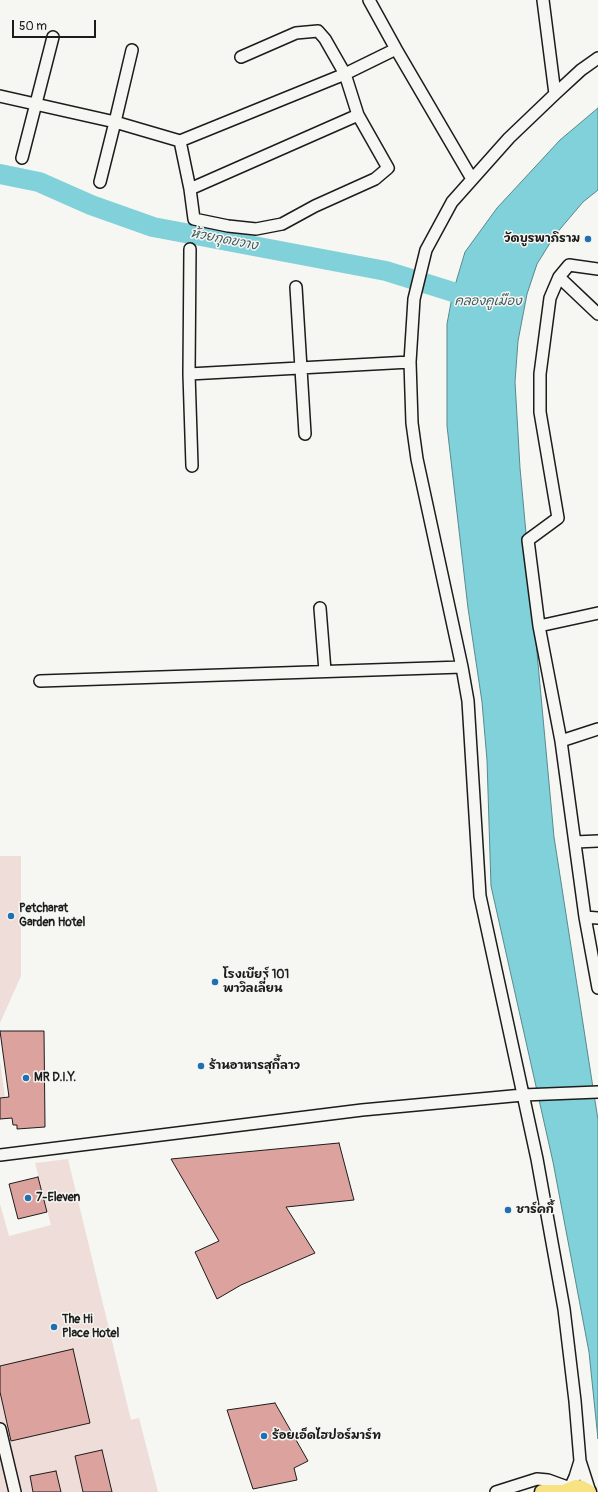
<!DOCTYPE html>
<meta charset="utf-8">
<style>
body{margin:0}
#map{position:relative;width:598px;height:1492px;overflow:hidden;background:#f6f6f2;font-family:Pangolin,sans-serif}
canvas{display:block}
.scale{position:absolute;left:12px;top:20px;width:84px;height:18px;box-sizing:border-box;border:2px solid #1c1c1c;border-top:0;padding-left:5px;font-size:12px;line-height:14px;white-space:nowrap;color:#1c1c1c;-webkit-text-stroke:3px #f6f6f2;paint-order:stroke}
</style>
<div id="map">
<canvas width="598" height="1492"></canvas>
<div class="scale">50 m</div>
</div>
<script>
const c = document.querySelector('canvas').getContext('2d');
c.lineJoin = 'round';
function fill(path, color) {
  c.fillStyle = color;
  c.fill(path, 'evenodd');
}
function poly(rows) {
  const path = new Path2D();
  for (const r of rows) {
    path.moveTo(r[0], r[1]);
    for (let i = 2; i < r.length; i += 2) path.lineTo(r[i], r[i + 1]);
  }
  return path;
}
function trace(path, color, width, dash) {
  c.strokeStyle = color;
  c.lineWidth = width;
  c.lineCap = dash ? 'butt' : 'round';
  c.setLineDash(dash || []);
  c.stroke(path);
}
function write(font, color, halo, rows, align = 'center') {
  c.font = font + ' Pangolin,"Playpen Sans Thai",sans-serif';
  c.lineWidth = 3;
  c.setLineDash([]);
  c.textBaseline = 'middle';
  c.strokeStyle = halo;
  c.fillStyle = color;
  for (const [text, x, y, turn = 0] of rows) {
    c.save();
    c.translate(x, y);
    c.rotate((+turn || 0) * Math.PI / 180);
    c.textAlign = isNaN(turn) ? turn : align;
    if (halo) c.strokeText(text, 0, 0);
    c.fillText(text, 0, 0);
    c.restore();
  }
}
const built = poly([
 [0,856,21,856,21,976,0,1023],
 [0,1061,5,1097,0,1097],
 [68,1159,131,1420,139,1418,158,1492,0,1492,0,1204,9,1236,51,1225,35,1163]
]);
const water = poly([
 [598,108,598,190,583,202,555,235,537,264,527,294,518,341,515,382,520,468,554,837,598,1120,598,1439,589,1352,553,1162,491,886,487,760,482,702,468,608,447,426,447,324,453,292,465,252,497,208,560,140,598,108]
]);
const river = poly([
 [0,174,39,182,91,205,153,227,386,271,453,292]
]);
const building = poly([
 [0,1031,44,1031,45,1127,17,1129,17,1125,13,1125,12,1118,0,1119,0,1098,9,1097,0,1031],
 [339,1143,354,1200,286,1207,315,1253,241,1285,217,1299,195,1252,219,1241,171,1159,339,1143],
 [38,1177,47,1212,18,1219,9,1184,38,1177],
 [73,1349,90,1423,11,1441,0,1392,0,1366,73,1349],
 [275,1403,308,1461,294,1468,297,1480,253,1489,227,1410,275,1403],
 [102,1450,112,1492,83,1492,75,1456,102,1450],
 [56,1471,61,1492,33,1492,30,1476,56,1471]
]);
const minor = poly([
 [369,0,396,49,472,179],
 [543,0,555,94],
 [0,96,115,122,180,141,345,74,396,49],
 [180,141,190,189,194,219,228,226,256,229,282,224,315,206,375,179,388,168,358,115,345,74,325,39,318,31,296,33,241,57],
 [22,158,53,37],
 [100,182,115,122,132,50],
 [190,189,358,115],
 [190,249,189,374,192,466],
 [598,269,569,265,559,277,550,298,540,374,540,412,558,518,528,540,539,626,561,741,585,917,598,988],
 [559,277,598,314],
 [296,287,305,434],
 [189,374,410,362],
 [320,608,325,671],
 [539,626,598,613],
 [40,681,462,667],
 [561,741,598,729],
 [575,842,598,841],
 [585,917,598,918],
 [0,1155,362,1110,523,1095,598,1092],
 [0,1429,15,1492],
 [496,1492,537,1479,548,1480,570,1488,575,1477,580,1461],
 [590,1492,580,1461,575,1401,564,1309,537,1159,480,896,468,701,462,667,417,459,412,423,410,362,414,299,426,250,452,202,509,138,555,94,581,70,598,58]
]);
const major = poly([
 [542,1492,564,1492],
 [564,1492,576,1487,582,1488,589,1492]
]);
const markers = [
 [588,239,4,"#1f6fb2"],
 [11,916,4,"#1f6fb2"],
 [215,982,4,"#1f6fb2"],
 [201,1066,4,"#1f6fb2"],
 [26,1078,4,"#1f6fb2"],
 [28,1198,4,"#1f6fb2"],
 [508,1210,4,"#1f6fb2"],
 [54,1327,4,"#1f6fb2"],
 [264,1436,4,"#1f6fb2"]
];
const poiNames = [
 ["วัดบูรพาภิราม",580,239,"right"],
 ["Petcharat",19,909],
 ["Garden Hotel",19,923],
 ["โรงเบียร์ 101",223,975],
 ["พาวิลเลี่ยน",223,989],
 ["ร้านอาหารสุกี้ลาว",209,1066],
 ["MR D.I.Y.",34,1078],
 ["7-Eleven",36,1198],
 ["ชาร์คกึ้",516,1210],
 ["The Hi",62,1320],
 ["Place Hotel",62,1334],
 ["ร้อยเอ็ดไฮปอร์มาร์ท",272,1436]
];
const waterNames = [
 ["ห้วยกุดขวาง",224,240,11],
 ["คลองคูเมือง",488,302]
];
fill(built, '#eeddd8');
fill(water, '#80d1d9');
trace(water, '#58898d', 1);
trace(river, '#80d1d9', 20);
fill(building, '#dca29d');
trace(building, '#1c1c1c', 1);
trace(minor, '#1c1c1c', 14);
trace(major, '#1c1c1c', 17);
trace(minor, '#f6f6f2', 11);
trace(major, '#f8e281', 14);
for (const [x, y, r, color] of markers) {
  const dot = new Path2D();
  dot.arc(x, y, r, 0, 2 * Math.PI);
  c.fillStyle = color;
  c.fill(dot);
  trace(dot, '#f6f6f2', 1.5);
}
write('bold 12px', '#1c1c1c', '#f6f6f2', poiNames, 'left');
write('italic 13px', '#3f5b5e', '#f6f6f2', waterNames);
</script>
